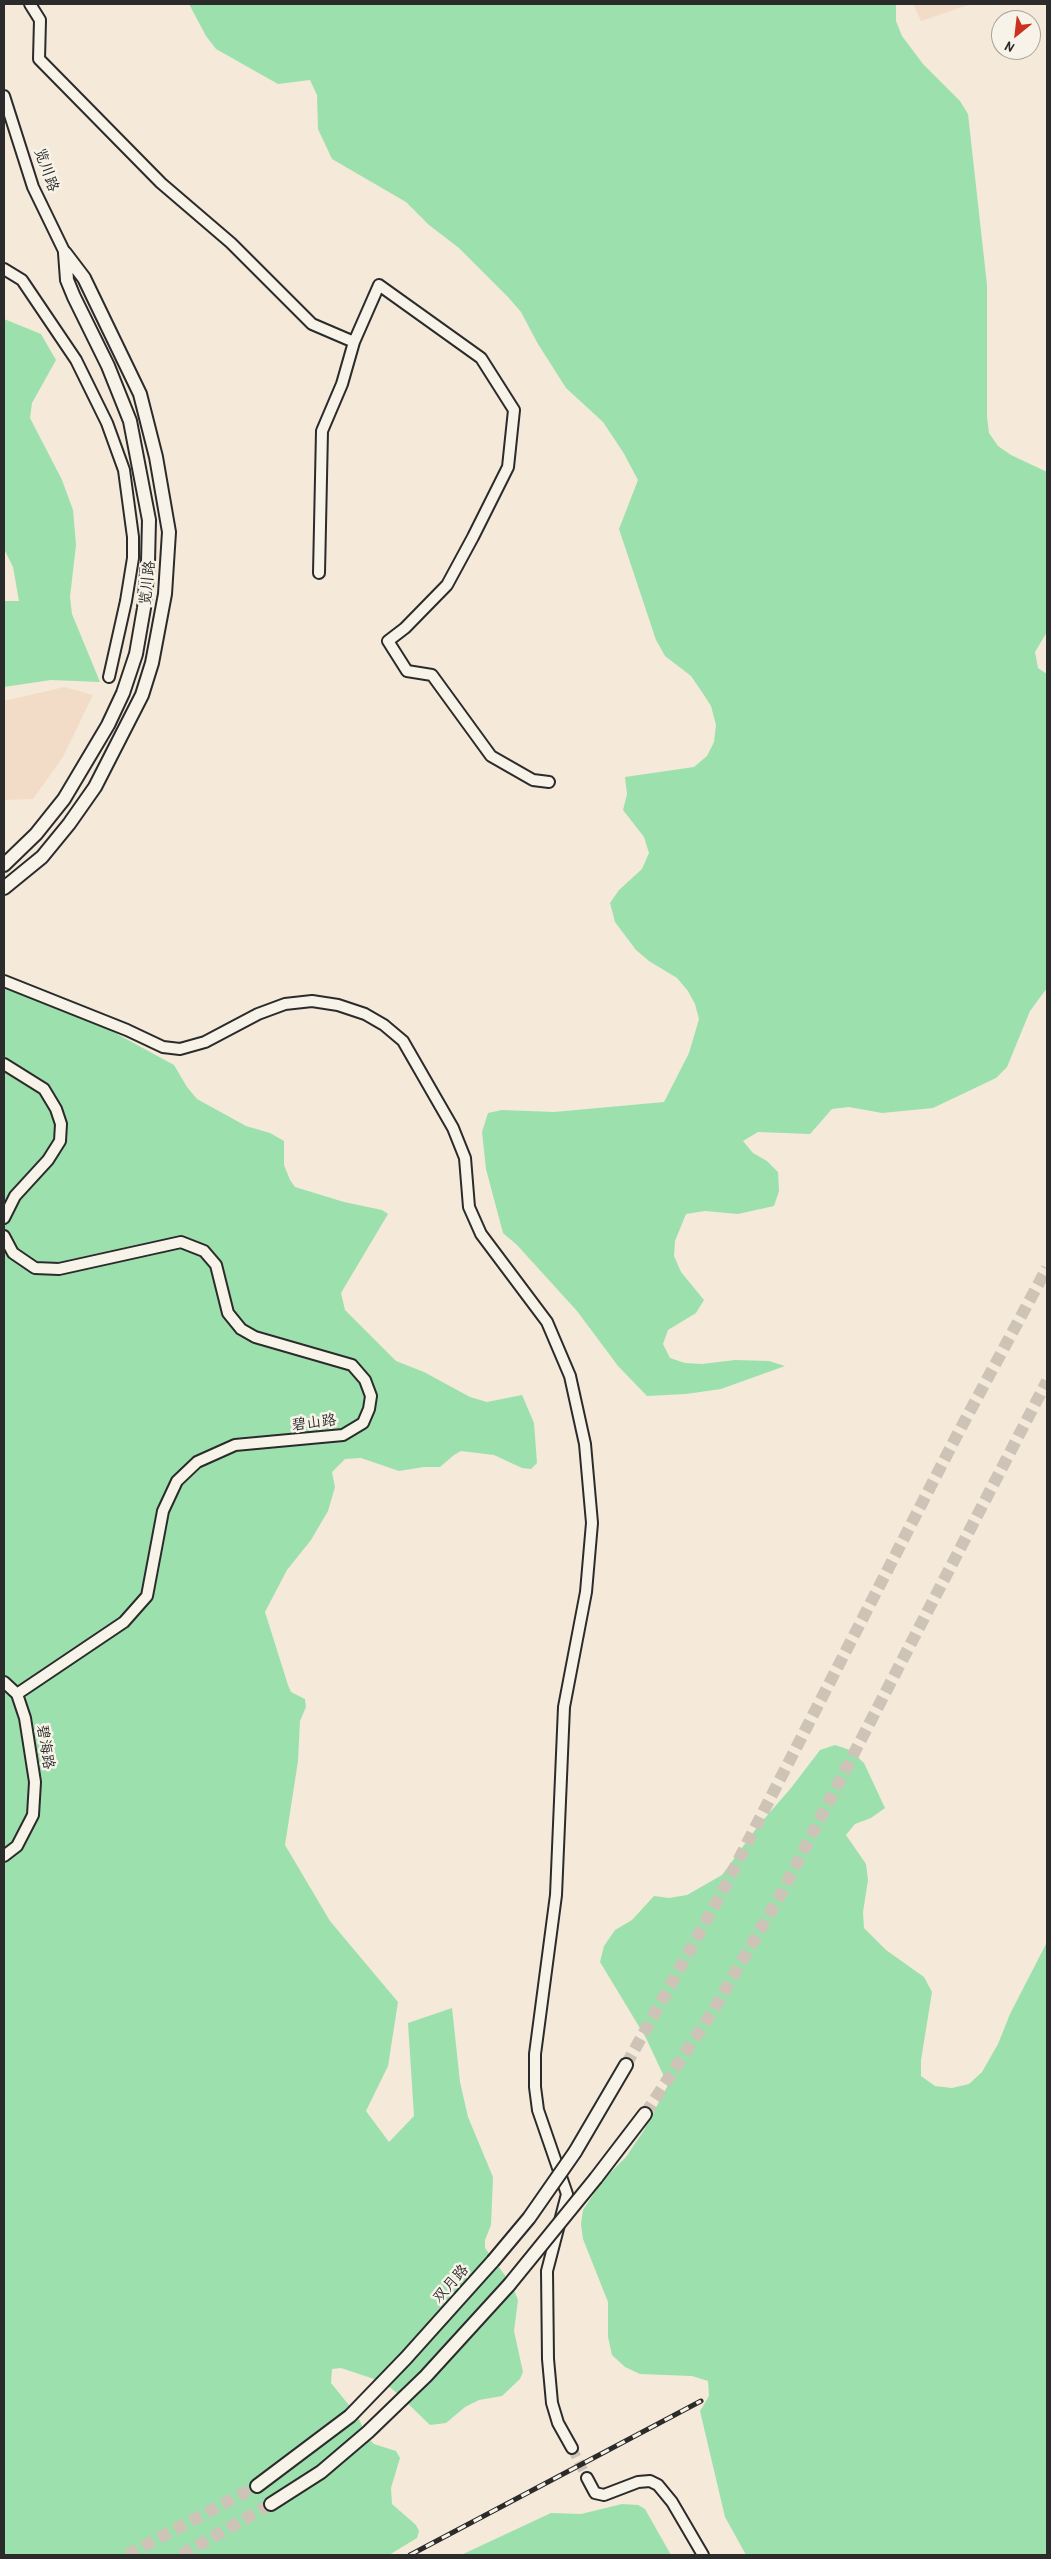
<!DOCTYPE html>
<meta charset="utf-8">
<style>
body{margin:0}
#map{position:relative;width:1051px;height:2559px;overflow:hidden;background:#f5e9d9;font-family:"Patrick Hand",sans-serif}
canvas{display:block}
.frame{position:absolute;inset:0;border:5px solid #2b2b2b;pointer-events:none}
.north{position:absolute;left:991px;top:10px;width:50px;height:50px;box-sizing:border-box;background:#f7f3e8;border:1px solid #a5a39c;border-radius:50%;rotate:209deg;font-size:14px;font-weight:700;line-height:20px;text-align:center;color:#2b2b2b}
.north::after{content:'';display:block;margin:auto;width:18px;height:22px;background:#c8321e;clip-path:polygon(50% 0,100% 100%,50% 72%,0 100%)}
</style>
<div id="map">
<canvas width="1051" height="2559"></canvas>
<div class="frame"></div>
<div class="north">N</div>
</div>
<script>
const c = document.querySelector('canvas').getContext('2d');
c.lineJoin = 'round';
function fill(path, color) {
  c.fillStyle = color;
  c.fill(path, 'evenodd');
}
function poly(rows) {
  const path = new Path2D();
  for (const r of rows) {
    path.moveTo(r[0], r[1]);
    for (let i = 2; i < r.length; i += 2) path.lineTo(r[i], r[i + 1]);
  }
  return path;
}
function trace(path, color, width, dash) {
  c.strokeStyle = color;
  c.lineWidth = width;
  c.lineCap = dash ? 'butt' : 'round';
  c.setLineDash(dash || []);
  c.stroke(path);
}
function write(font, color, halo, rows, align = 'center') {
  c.font = font + ' "Patrick Hand","LXGW WenKai TC",sans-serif';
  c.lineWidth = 5;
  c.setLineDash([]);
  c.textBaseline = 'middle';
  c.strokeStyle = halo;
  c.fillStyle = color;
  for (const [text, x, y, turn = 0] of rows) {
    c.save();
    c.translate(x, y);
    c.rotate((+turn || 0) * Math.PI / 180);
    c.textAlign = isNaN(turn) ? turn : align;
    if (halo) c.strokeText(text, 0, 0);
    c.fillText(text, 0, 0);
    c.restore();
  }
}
const built = poly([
 [913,4,971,4,921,21],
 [64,687,93,695,63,757,33,799,4,800,4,701]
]);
const green = poly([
 [189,4,896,4,896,21,902,36,923,64,960,101,968,114,987,285,987,417,989,433,998,446,1011,455,1047,472,1047,632,1035,652,1038,668,1047,674,1047,988,1030,1011,1007,1067,996,1078,933,1108,882,1113,849,1107,832,1109,810,1134,758,1132,743,1141,753,1153,767,1161,778,1172,779,1191,774,1206,738,1214,705,1211,686,1214,675,1241,674,1256,681,1272,704,1300,696,1313,668,1330,663,1344,670,1358,685,1363,702,1364,735,1360,769,1361,785,1366,721,1389,686,1394,647,1396,618,1366,577,1311,517,1245,503,1233,486,1169,482,1132,488,1113,502,1110,554,1112,664,1102,689,1053,699,1019,695,1004,688,991,677,978,649,961,636,950,615,922,610,903,619,890,642,869,649,853,644,837,623,810,627,794,625,777,694,767,707,756,714,742,716,725,711,706,702,692,691,676,665,656,656,640,619,529,638,480,623,452,603,422,566,388,538,344,521,312,508,297,459,248,429,225,406,202,332,159,318,129,317,95,310,80,278,84,216,49,206,36],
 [4,319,41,334,56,360,32,403,30,418,62,480,73,510,76,545,70,597,72,614,100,682,51,680,4,687,4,601,19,601,13,567,4,549],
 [4,989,73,1010,174,1065,187,1087,197,1099,246,1126,270,1133,284,1141,284,1165,290,1180,295,1187,344,1202,382,1210,388,1214,341,1293,345,1310,396,1361,424,1372,470,1397,487,1402,522,1395,534,1423,537,1463,531,1469,522,1468,494,1455,469,1452,461,1451,454,1455,440,1467,424,1467,399,1471,361,1458,345,1459,332,1472,335,1487,328,1511,311,1540,287,1570,265,1612,288,1685,291,1692,305,1699,306,1707,300,1721,298,1761,285,1845,330,1921,398,2002,388,2066,366,2111,389,2142,414,2116,408,2023,452,2008,460,2082,468,2117,493,2177,491,2225,485,2240,485,2248,512,2285,518,2300,514,2331,523,2372,520,2379,502,2396,479,2400,465,2407,446,2423,430,2425,397,2393,383,2382,341,2368,332,2369,331,2383,357,2415,368,2438,374,2444,396,2451,400,2458,391,2488,392,2504,416,2525,419,2531,417,2538,389,2555,4,2555],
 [835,1745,850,1750,864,1763,885,1808,871,1818,855,1824,846,1835,866,1864,868,1880,863,1912,864,1928,886,1950,924,1977,932,1992,921,2060,921,2076,935,2086,952,2088,969,2084,982,2072,998,2044,1010,2014,1047,1942,1047,2555,746,2555,725,2517,700,2411,709,2396,708,2381,692,2376,640,2374,625,2367,612,2355,608,2337,608,2302,583,2239,581,2224,583,2210,603,2180,626,2157,644,2130,668,2085,646,2038,600,1962,604,1946,615,1930,632,1920,654,1896,669,1898,687,1895,722,1875,758,1826,791,1788,820,1750],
 [622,2504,638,2505,645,2509,671,2555,461,2555,551,2513,581,2514]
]);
const minorTunnel = poly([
 [572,2448,587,2478]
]);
const tertiaryTunnel = poly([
 [626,2065,722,1892,956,1437,1047,1268],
 [645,2114,714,2009,782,1892,1047,1381],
 [127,2555,257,2486],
 [181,2555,271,2504]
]);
const minor = poly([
 [30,4,40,20,39,59,161,183,231,243,312,324,354,342],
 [4,96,33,187,65,253],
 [4,269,22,280,76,360,107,423,124,470,133,537,133,558,126,601,109,677],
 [319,573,322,431,342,384,354,342,379,285,481,358,514,410,508,467,473,537,447,585,405,628,388,641,407,671,432,675,491,756,533,780,549,782],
 [4,981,127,1030,163,1047,180,1049,205,1042,258,1014,285,1004,312,1001,338,1005,365,1014,384,1025,403,1041,453,1128,465,1158,469,1207,481,1234,547,1322,570,1376,585,1444,592,1523,586,1592,564,1707,556,1895,535,2054,535,2087,538,2110,567,2194,547,2271,548,2359,552,2403,558,2423,572,2448],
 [4,1064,44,1089,56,1109,61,1124,60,1141,48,1160,15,1196,4,1218],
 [4,1236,13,1253,35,1268,59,1269,181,1242,204,1251,216,1265,228,1313,241,1329,255,1337,352,1365,365,1380,371,1396,369,1409,363,1423,343,1435,235,1445,197,1462,177,1481,163,1511,147,1596,124,1622,17,1694,4,1682],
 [4,1856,17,1846,33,1815,35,1782,25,1718,17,1694],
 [587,2478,595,2493,604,2495,638,2482,650,2481,658,2485,672,2502,703,2555]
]);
const tertiary = poly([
 [4,865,36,834,64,799,108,725,123,693,136,654,144,608,148,562,149,520,130,421,108,366,74,297,67,280,65,253],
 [4,888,42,857,69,824,95,787,142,695,152,663,165,594,169,532,156,457,140,394,84,278,65,253],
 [575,2152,626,2065],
 [596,2178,645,2114],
 [257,2486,350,2416,406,2358,493,2261],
 [271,2504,321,2472,368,2432,426,2376,509,2285]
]);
const rail = poly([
 [410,2555,701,2401]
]);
const tertiaryBridge = poly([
 [493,2261,529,2218,575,2152],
 [509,2285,596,2178]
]);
const streetNames = [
 ["览川路",46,170,70],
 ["览川路",148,583,-84],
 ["碧山路",314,1423,-7],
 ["碧海路",45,1747,81],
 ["双月路",451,2284,-48]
];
fill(built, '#f3dcc7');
fill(green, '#9ce1ad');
trace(minorTunnel, '#cdc3b6', 10, [10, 5]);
trace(tertiaryTunnel, '#cdc3b6', 12, [12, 6]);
trace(minor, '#2b2b2b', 14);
trace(tertiary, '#2b2b2b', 16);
trace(minor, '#f7f3e8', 10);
trace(tertiary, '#f7f3e8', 12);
trace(rail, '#2b2b2b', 5);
trace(rail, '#f7f3e8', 3, [9]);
trace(tertiaryBridge, '#2b2b2b', 16, []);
trace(tertiaryBridge, '#f7f3e8', 12);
write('15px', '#2b2b2b', '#f7f3e8', streetNames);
</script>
